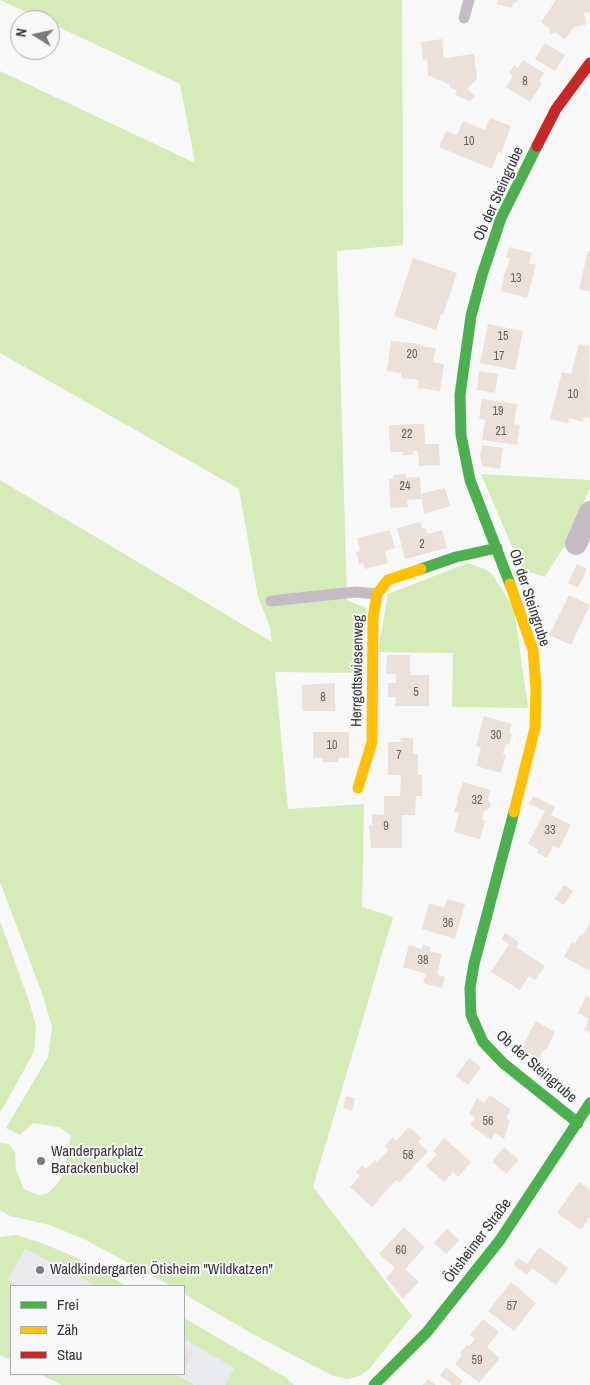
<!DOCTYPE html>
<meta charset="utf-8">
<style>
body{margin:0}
#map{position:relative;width:590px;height:1385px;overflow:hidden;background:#f8f8f8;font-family:"Archivo Narrow",sans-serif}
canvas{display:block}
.legend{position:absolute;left:10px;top:1285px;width:175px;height:90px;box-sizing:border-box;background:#f7f8f9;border:1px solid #aaabac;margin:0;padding:6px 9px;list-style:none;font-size:15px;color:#373738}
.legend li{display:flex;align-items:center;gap:10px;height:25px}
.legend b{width:25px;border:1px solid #aaabac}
.north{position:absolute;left:10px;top:10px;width:50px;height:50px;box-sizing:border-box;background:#f7f8f9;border:1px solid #aaabac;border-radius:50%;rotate:280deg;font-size:14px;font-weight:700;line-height:20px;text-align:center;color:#373738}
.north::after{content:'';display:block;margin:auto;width:18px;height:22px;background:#7b7b7b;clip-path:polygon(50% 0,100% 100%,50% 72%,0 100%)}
</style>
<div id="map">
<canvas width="590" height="1385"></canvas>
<ul class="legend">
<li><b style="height:6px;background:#4caf50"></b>Frei</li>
<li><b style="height:6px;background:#ffc107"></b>Zäh</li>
<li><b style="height:6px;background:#c62828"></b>Stau</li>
</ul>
<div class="north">N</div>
</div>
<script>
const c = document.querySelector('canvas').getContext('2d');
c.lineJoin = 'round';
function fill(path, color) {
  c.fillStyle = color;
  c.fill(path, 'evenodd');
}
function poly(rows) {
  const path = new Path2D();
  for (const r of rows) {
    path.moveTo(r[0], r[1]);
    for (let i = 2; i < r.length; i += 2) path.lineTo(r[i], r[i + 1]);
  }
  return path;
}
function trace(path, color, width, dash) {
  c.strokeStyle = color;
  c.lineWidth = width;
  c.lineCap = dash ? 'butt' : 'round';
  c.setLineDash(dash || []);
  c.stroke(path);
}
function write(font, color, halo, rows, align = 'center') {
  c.font = font + ' "Archivo Narrow",sans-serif';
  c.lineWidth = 4;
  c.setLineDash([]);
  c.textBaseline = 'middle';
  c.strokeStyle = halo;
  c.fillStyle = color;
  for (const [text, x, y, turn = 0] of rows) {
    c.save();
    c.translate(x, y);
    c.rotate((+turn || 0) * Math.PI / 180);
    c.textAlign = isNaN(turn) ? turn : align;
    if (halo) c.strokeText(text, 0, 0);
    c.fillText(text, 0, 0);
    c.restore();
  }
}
const built = poly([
 [25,1249,89,1281,97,1286,19,1286,8,1280],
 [184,1338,234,1368,225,1385,195,1385,175,1374,184,1374]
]);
const green = poly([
 [0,0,402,0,403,245,337,251,347,600,366,608,364,673,275,672,288,809,364,804,362,907,393,917,313,1187,412,1316,369,1369,359,1376,347,1379,333,1376,251,1333,184,1294,184,1286,171,1286,84,1239,49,1225,10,1216,0,1210,0,1143,9,1144,15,1152,16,1170,24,1189,38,1195,47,1194,58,1183,64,1172,71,1135,59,1127,33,1123,20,1135,6,1128,48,1057,52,1027,43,996,0,882,0,480,272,642,270,627,258,597,239,489,0,353,0,71,195,163,180,84,50,23,50,20,43,20],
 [481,474,590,480,590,488,568,540,545,577,522,570],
 [468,563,485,569,492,574,514,609,528,708,452,707,453,653,378,652,388,594],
 [0,921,29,1001,36,1026,34,1052,0,1113],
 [16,1235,42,1243,77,1258,127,1286,97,1286,25,1249,8,1280,19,1286,11,1286,11,1360,0,1355,0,1237],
 [184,1318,285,1377,294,1385,225,1385,234,1368,184,1339],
 [39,1374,175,1374,195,1385,62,1385]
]);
const building = poly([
 [498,0,519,0,513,4,512,8,497,4],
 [556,0,590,0,590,12,584,13,586,25,574,27,565,39,556,33,550,34,549,28,541,22],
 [442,39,444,58,474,54,477,79,467,89,475,96,470,101,455,95,457,90,449,87,450,85,428,75,427,59,423,60,421,42],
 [545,43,565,55,555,71,535,59],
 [523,60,544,73,539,81,542,83,530,102,506,87,513,76,509,73,514,65,518,68],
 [490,118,511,126,501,153,498,152,492,169,439,147,446,131,457,135,463,121,485,130],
 [509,247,532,253,529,263,536,265,527,298,501,291,505,271,506,271,510,258,506,257],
 [588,251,590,251,590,292,579,289],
 [413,258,457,273,443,315,441,314,436,330,394,316],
 [488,324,523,331,515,370,480,363],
 [589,340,590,418,584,417,583,422,569,418,568,423,550,419,562,372,571,374,579,344,588,346],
 [391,341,420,344,420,346,436,348,433,362,444,364,440,391,418,388,419,380,401,378,401,373,387,371],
 [479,371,498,374,495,393,477,390],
 [482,399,517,404,514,424,520,425,517,445,482,440,485,420,479,419],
 [424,424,425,444,439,444,440,465,419,466,418,451,413,451,413,455,403,455,403,452,390,452,389,425],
 [482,445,503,448,500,469,482,466,480,455],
 [406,474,406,478,420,477,421,494,445,488,450,506,424,514,422,499,407,500,408,507,390,508,389,479,393,479,393,475],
 [420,522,422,528,426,529,428,534,442,530,447,548,405,559,397,528],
 [390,530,395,548,385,551,388,563,365,569,363,563,359,564,356,552,360,551,357,538],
 [577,564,587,569,578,588,568,583],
 [569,595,590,605,571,645,549,635],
 [387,655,410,655,410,675,429,675,429,706,395,706,396,697,388,697,388,683,396,683,396,674,386,674],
 [335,683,335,711,302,711,302,685],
 [484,716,512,724,509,733,512,734,509,745,506,744,503,754,506,755,501,773,476,766,481,748,476,746],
 [313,732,349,732,349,758,339,758,338,762,323,762,323,758,313,758],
 [400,738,413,738,413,754,418,754,418,775,422,775,422,796,416,796,415,815,402,815,402,848,371,848,369,825,372,825,372,814,384,815,384,796,400,796,401,775,388,775,388,742,401,742],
 [463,782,490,790,488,799,491,804,490,808,484,811,482,820,485,821,480,839,454,832,459,813,454,812,458,800,457,799],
 [533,796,555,807,551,815,571,825,559,849,553,846,547,858,537,853,539,850,528,844,545,811,529,804],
 [564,885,573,891,564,905,554,899],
 [447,899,465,904,455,939,422,929,429,903,444,908],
 [590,923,590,971,564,957,572,942,575,944,580,935,582,936],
 [505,933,519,942,516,947,545,966,535,980,529,976,520,990,491,972,509,944,501,939],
 [409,945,422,949,423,945,431,947,430,951,442,954,437,975,445,977,442,988,423,983,426,974,403,967],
 [586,996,590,998,590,1033,584,1029,589,1019,578,1013],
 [536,1021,555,1032,546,1050,544,1049,539,1059,521,1049],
 [469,1058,481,1067,468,1085,456,1076],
 [490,1095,511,1110,506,1118,510,1121,504,1139,495,1133,491,1140,470,1125,475,1118,469,1114,477,1098,484,1103],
 [346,1096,355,1098,352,1111,343,1108],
 [409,1127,421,1138,418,1142,428,1151,399,1183,396,1180,372,1207,350,1187,360,1176,356,1172,362,1166,366,1169,375,1160,377,1162,388,1150,385,1146,393,1137,396,1141],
 [444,1138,471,1162,458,1177,453,1172,444,1182,426,1166,437,1154,433,1151],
 [504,1147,519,1160,506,1174,492,1162],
 [579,1182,590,1190,590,1217,581,1230,557,1213],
 [404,1227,425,1247,405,1269,419,1282,403,1299,386,1278,395,1268,379,1254],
 [447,1229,459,1240,446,1254,434,1243],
 [539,1247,568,1268,556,1285,532,1268,527,1275,513,1265,518,1258,527,1264],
 [511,1282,536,1303,514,1331,488,1311],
 [483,1319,499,1332,487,1347,500,1358,479,1383,455,1364,462,1355,460,1353,467,1345,469,1346,475,1339,470,1335],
 [184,1348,193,1353,184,1370],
 [446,1367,463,1381,460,1385,452,1385,440,1375],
 [428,1379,436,1385,423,1385]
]);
const lane = poly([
 [464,18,469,0],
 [271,601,355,592,377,594]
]);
const street = poly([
 [576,544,590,512]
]);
const fast = poly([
 [421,569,456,557,497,548],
 [510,584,470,480,461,435,460,395,471,316,482,275,501,218,537,146],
 [514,812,474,964,470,988,471,1015,483,1042,503,1063,578,1123],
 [374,1385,427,1332,500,1240,590,1103]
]);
const slow = poly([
 [510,584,533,650,536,688,535,728,514,812],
 [358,788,372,742,373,618,377,594,388,580,421,569]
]);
const jam = poly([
 [537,146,556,109,590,63]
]);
const markers = [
 [41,1161,5,"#7b7b7b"],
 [40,1270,5,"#7b7b7b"]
];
const numberNames = [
 ["8",525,82],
 ["10",469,142],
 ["13",516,279],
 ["15",503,337],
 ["20",412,355],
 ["17",499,357],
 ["10",573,395],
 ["19",498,412],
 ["21",501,432],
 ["22",407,435],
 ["24",405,487],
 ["2",422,545],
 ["5",416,693],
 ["8",323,698],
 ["30",496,736],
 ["10",332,746],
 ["7",399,756],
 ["32",477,801],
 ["9",386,827],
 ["33",550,831],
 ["36",448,924],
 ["38",423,961],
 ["56",488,1122],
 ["58",408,1156],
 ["60",401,1251],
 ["57",512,1307],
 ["59",477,1361]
];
const streetNames = [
 ["Ob der Steingrube",499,194,-66],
 ["Ob der Steingrube",529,598,72],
 ["Herrgottswiesenweg",358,671,-89],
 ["Ob der Steingrube",536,1067,41],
 ["Ötisheimer Straße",478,1241,-53]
];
const poiNames = [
 ["Wanderparkplatz",51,1152],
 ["Barackenbuckel",51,1169],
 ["Waldkindergarten Ötisheim \"Wildkatzen\"",50,1270]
];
fill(built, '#e8eaee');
fill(green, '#d5ebb8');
fill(building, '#ebe1da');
trace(lane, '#c4bbc4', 11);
trace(street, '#c4bbc4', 22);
trace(fast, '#4caf50', 11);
trace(slow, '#ffc107', 11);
trace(jam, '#c62828', 11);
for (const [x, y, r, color] of markers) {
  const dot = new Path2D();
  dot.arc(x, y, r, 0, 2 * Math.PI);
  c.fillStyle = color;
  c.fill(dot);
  trace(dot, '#f7f8f9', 2);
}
write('12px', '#646260', null, numberNames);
write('15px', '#373738', '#f7f8f9', streetNames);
write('15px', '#373738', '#f7f8f9', poiNames, 'left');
</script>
